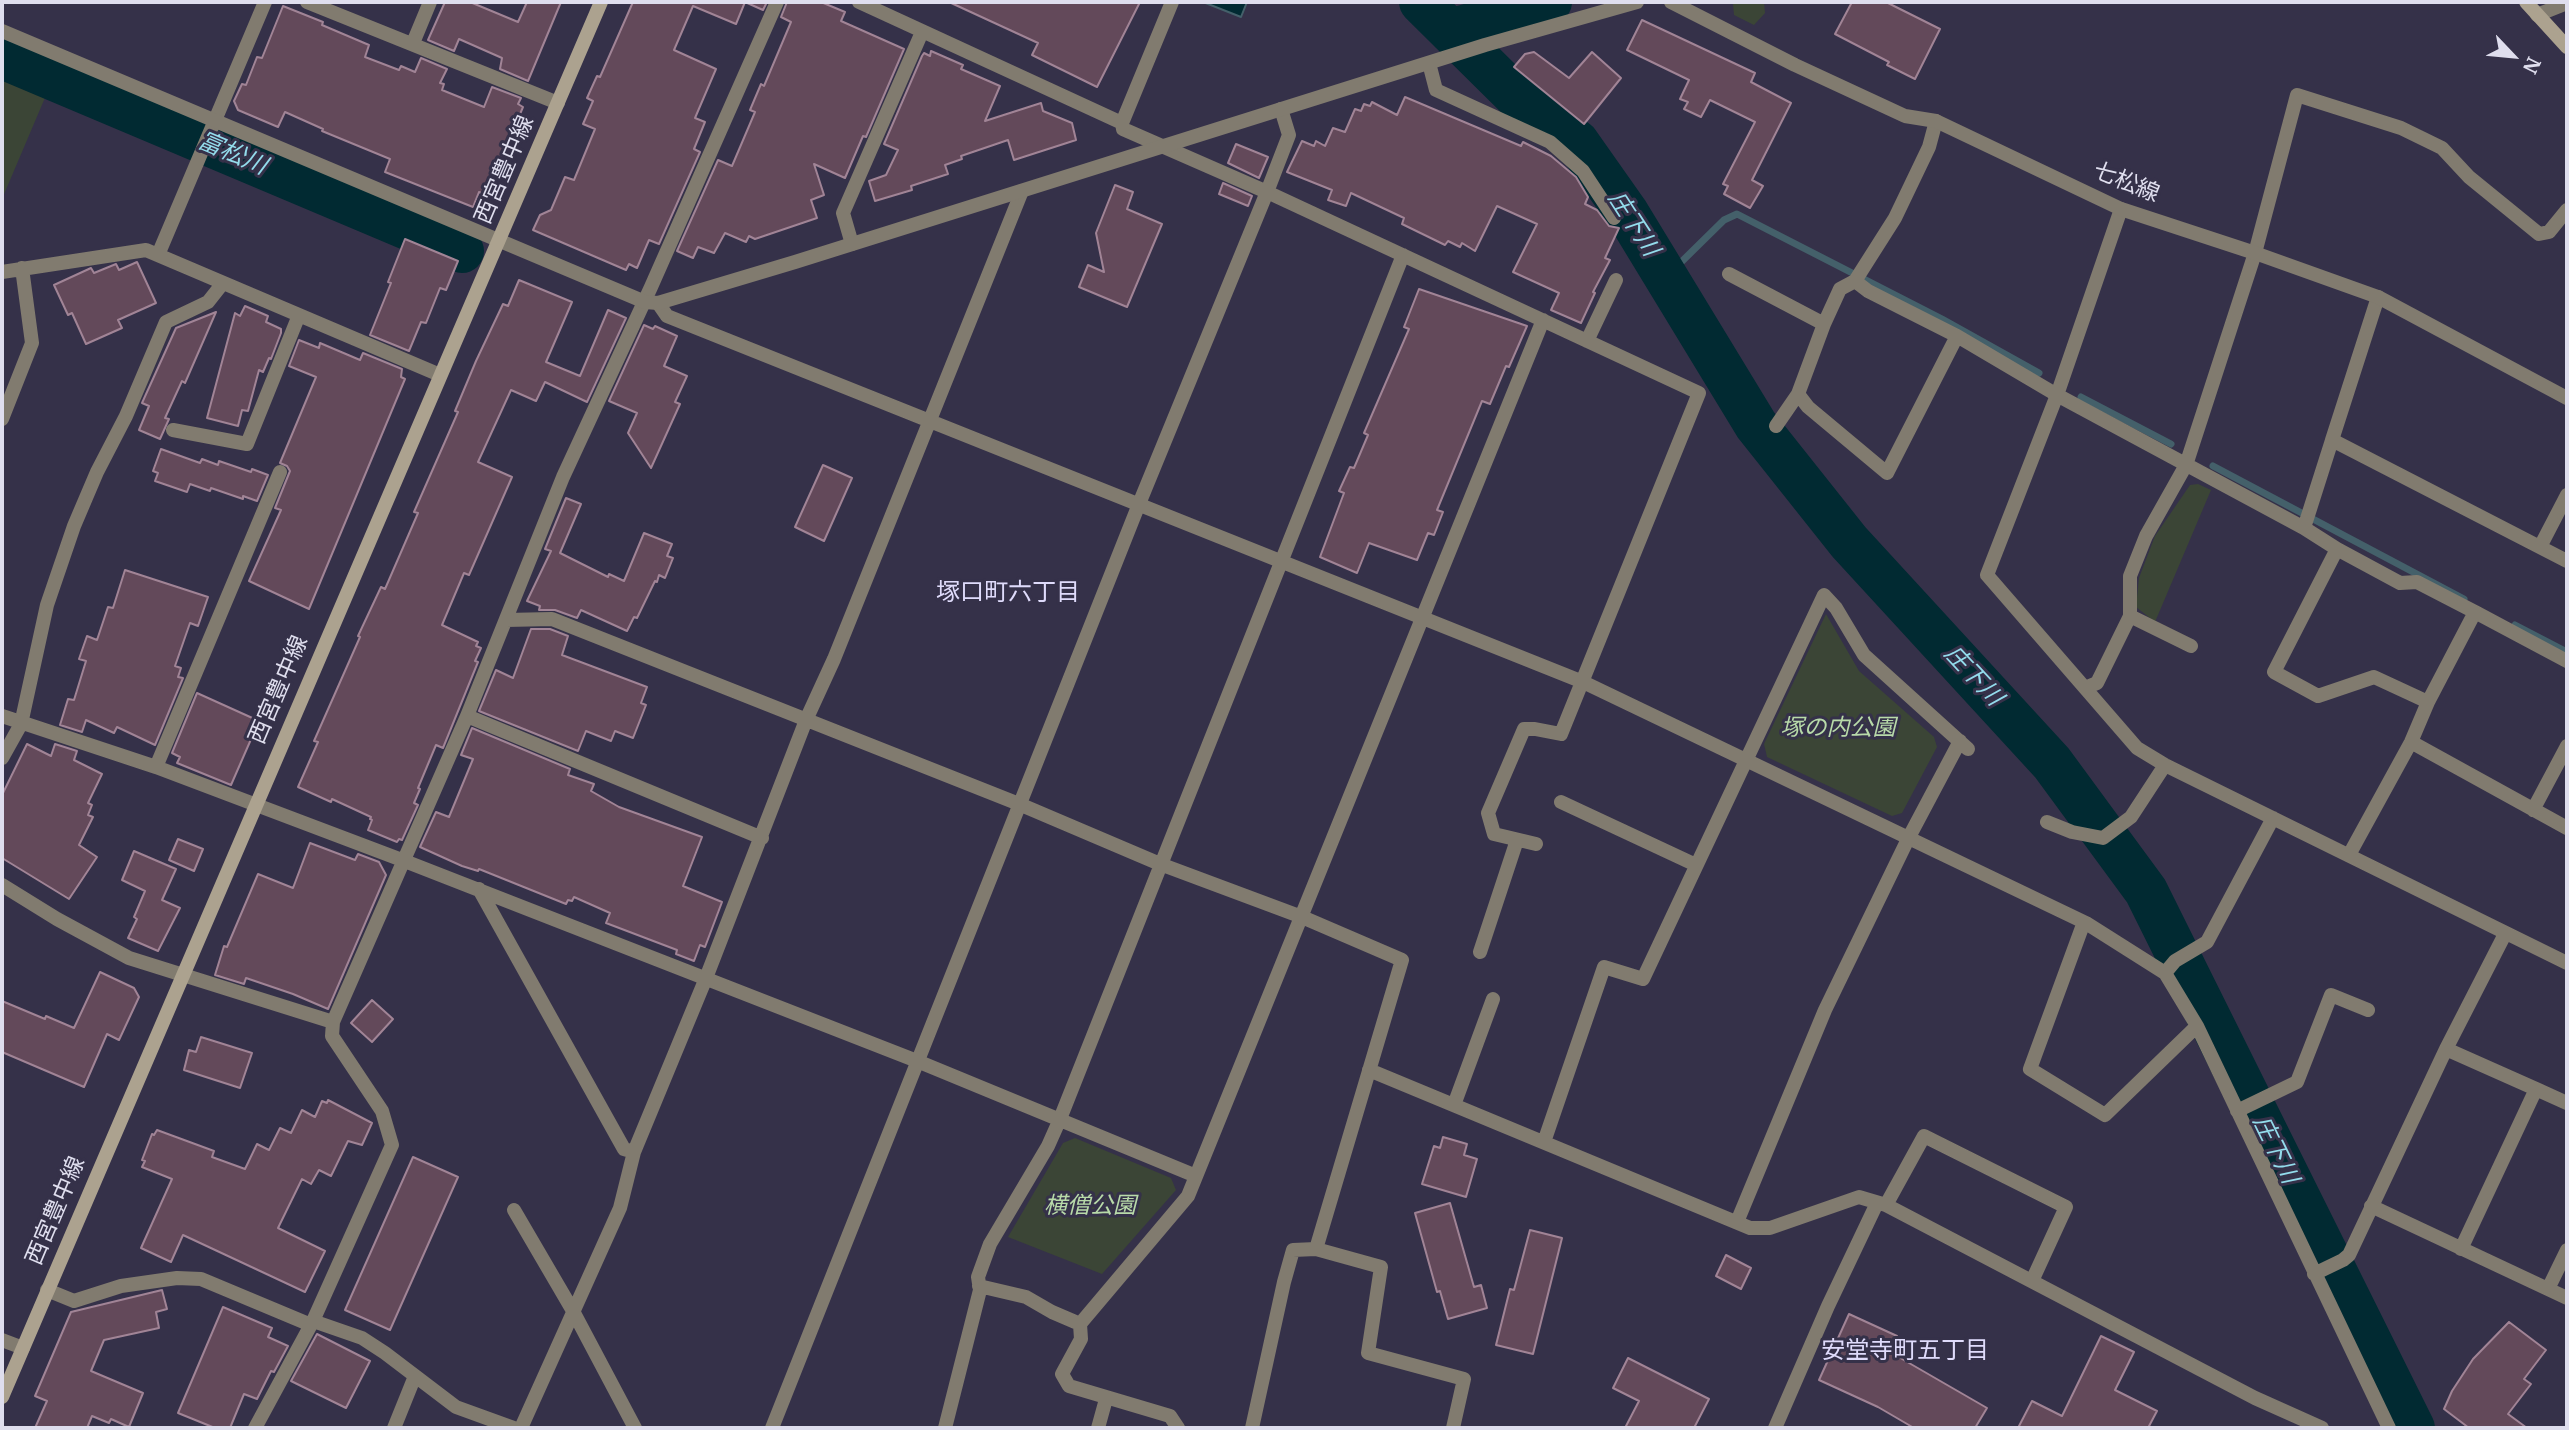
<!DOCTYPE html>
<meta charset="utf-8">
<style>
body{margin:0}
#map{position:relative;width:2569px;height:1430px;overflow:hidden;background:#353149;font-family:Merriweather,serif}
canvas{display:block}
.frame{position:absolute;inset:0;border:4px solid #dfdeee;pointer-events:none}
.north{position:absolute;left:2478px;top:21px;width:70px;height:70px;-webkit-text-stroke:5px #353149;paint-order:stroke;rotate:116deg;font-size:19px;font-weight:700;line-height:28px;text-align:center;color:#dfdeee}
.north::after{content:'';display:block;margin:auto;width:24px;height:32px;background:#dfdeee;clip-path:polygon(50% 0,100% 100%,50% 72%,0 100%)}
</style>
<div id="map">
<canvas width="2569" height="1430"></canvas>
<div class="frame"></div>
<div class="north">N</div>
</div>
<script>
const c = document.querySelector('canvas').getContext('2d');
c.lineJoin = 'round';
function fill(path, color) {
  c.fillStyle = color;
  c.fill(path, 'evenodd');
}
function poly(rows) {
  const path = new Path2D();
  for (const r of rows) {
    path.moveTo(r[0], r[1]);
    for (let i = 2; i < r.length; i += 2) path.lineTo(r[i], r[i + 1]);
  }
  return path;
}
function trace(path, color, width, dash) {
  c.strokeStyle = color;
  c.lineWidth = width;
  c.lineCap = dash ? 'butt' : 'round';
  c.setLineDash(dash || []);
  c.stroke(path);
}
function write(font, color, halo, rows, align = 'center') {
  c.font = font + ' Merriweather,"Noto Sans JP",serif';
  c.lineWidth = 6;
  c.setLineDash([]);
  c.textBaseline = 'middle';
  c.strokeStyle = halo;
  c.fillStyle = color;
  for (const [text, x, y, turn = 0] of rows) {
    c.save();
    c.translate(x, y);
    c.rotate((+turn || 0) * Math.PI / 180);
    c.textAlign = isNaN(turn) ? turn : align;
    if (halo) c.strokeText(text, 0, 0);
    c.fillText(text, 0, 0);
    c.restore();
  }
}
const green = poly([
 [1737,2,1764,2,1765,13,1754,25,1734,15,1733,4],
 [2,66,50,86,2,199],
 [2198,484,2211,490,2155,622,2136,607,2139,578,2155,536,2190,485],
 [1826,614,1859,671,1934,737,1937,747,1902,813,1892,816,1767,757,1764,744],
 [1075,1138,1171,1178,1176,1190,1102,1274,1008,1237,1063,1143]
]);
const water = poly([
 [1203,2,1247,2,1241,17,1203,2]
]);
const stream = poly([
 [1666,277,1724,220,1737,214,1942,319,2039,373],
 [2081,397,2171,444],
 [2213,466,2464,599],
 [2515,625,2567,652]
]);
const river = poly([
 [1421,2,1520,100,1577,142,1627,213,1756,425,1849,542,2052,763,2146,891,2413,1428],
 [1450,31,1550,2],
 [2,57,462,251]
]);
const building = poly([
 [445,2,470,2,518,22,527,2,561,2,528,81,500,69,502,58,459,39,454,51,428,40,445,2],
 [633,2,767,2,763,10,745,2,736,24,693,6,674,50,716,69,695,118,705,122,694,149,700,152,659,244,649,240,637,268,629,264,626,270,533,230,540,215,551,210,565,177,574,180,595,129,583,124,593,101,587,98,597,76,600,77,633,2],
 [787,2,821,2,845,12,841,21,904,49,866,137,863,136,845,178,814,164,824,195,811,200,817,218,755,239,749,236,746,242,725,233,714,253,698,247,693,258,677,251,718,160,732,166,755,112,750,110,761,84,764,86,791,22,781,17,787,2],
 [949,2,1140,2,1097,87,1032,55,1038,43,949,2],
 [1852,2,1886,2,1940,29,1915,79,1887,65,1889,62,1835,34,1852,2],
 [283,6,323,22,322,25,369,45,365,57,399,70,401,66,415,72,421,58,447,69,440,83,444,84,442,90,484,107,492,87,521,98,518,104,523,107,486,195,479,192,473,207,385,172,390,159,322,131,323,129,285,112,278,127,238,110,234,101,242,84,246,85,257,57,262,58,283,6],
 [1642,20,1755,73,1751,82,1791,103,1752,180,1763,186,1750,208,1724,194,1728,186,1723,184,1755,122,1710,100,1701,117,1684,109,1688,102,1680,99,1689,80,1627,50,1642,20],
 [931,51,963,65,961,69,1000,86,985,121,1041,103,1043,111,1072,123,1076,140,1014,160,1008,140,961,156,962,159,945,165,948,174,911,186,912,190,875,201,869,181,886,175,898,150,884,144,922,56,924,53,930,56,931,51],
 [1534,52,1569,78,1592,52,1621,78,1584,124,1514,67,1525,54,1534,52],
 [1405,97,1521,146,1523,142,1551,156,1576,177,1588,197,1585,204,1597,210,1609,226,1619,228,1605,258,1610,260,1593,292,1595,293,1581,323,1551,310,1559,293,1513,272,1537,224,1497,206,1475,251,1462,243,1460,247,1448,241,1445,245,1402,224,1404,218,1351,193,1346,206,1328,200,1332,190,1287,172,1302,141,1314,146,1316,141,1325,146,1333,128,1345,132,1355,109,1361,111,1364,104,1370,106,1372,102,1397,115,1405,97],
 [1236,144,1268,157,1259,178,1228,163,1236,144],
 [1223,183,1252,196,1248,206,1219,194,1223,183],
 [1115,185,1133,192,1127,209,1162,224,1127,307,1079,287,1088,265,1104,272,1096,233,1115,185],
 [405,239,458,261,446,290,440,288,426,323,421,322,409,351,370,335,391,283,388,282,405,239],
 [137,262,156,303,118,320,122,328,86,344,72,313,68,315,54,285,91,268,94,273,116,264,119,270,137,262],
 [519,280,572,302,546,362,580,376,608,310,626,318,587,402,545,382,536,401,511,390,478,462,512,477,469,575,464,573,442,625,478,642,476,646,481,648,475,661,478,662,443,748,436,745,418,788,420,789,414,803,418,805,402,840,399,839,397,842,368,830,372,820,370,819,371,817,332,799,331,802,298,787,318,742,314,741,360,637,358,636,381,587,385,589,418,513,414,512,458,412,455,411,476,361,503,304,508,306,519,280],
 [1419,289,1527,326,1509,367,1506,366,1490,404,1482,401,1437,510,1443,512,1434,535,1428,533,1417,560,1369,543,1357,573,1320,557,1344,493,1339,491,1350,467,1354,468,1368,435,1364,433,1409,329,1404,327,1419,289],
 [245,306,268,316,266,322,281,329,281,333,271,359,269,358,263,372,259,370,248,411,242,410,238,426,207,418,235,313,240,316,245,306],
 [216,312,185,383,182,381,165,418,169,419,160,439,139,430,149,406,142,403,176,328,216,312],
 [644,325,653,329,655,326,677,336,664,366,687,376,675,402,680,404,651,468,628,433,637,413,609,401,644,325],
 [299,340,319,348,320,343,360,360,363,353,402,369,401,377,405,379,309,609,249,581,281,510,275,508,290,471,287,466,280,463,316,377,289,366,299,340],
 [161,449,200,463,202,459,218,465,219,461,251,472,252,469,268,475,257,501,243,496,243,499,211,488,210,491,190,484,187,492,155,481,158,473,153,471,161,449],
 [823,465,852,478,824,541,795,527,823,465],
 [566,498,581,504,560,553,608,577,609,574,624,581,644,533,672,544,667,556,673,558,665,578,659,575,657,582,655,581,637,618,634,617,627,631,581,610,577,618,555,610,539,610,540,606,527,601,551,551,545,549,566,498],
 [125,570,208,597,198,626,190,623,175,666,181,668,178,677,183,678,155,745,117,727,114,733,86,720,82,732,60,725,68,699,74,700,86,661,79,659,87,636,97,640,108,607,113,608,125,570],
 [531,629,550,629,568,636,562,655,647,687,641,703,646,705,633,738,615,731,611,741,586,731,578,751,479,711,496,670,513,678,531,629],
 [197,693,259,721,231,785,177,763,180,757,172,753,197,693],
 [472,728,570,769,568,775,594,784,591,791,619,807,702,837,683,886,722,902,705,947,700,945,694,961,676,954,677,950,606,923,610,913,574,897,572,901,568,900,566,904,479,869,478,871,462,866,420,847,436,812,449,817,473,759,461,755,472,728],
 [27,744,51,756,55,744,77,751,74,760,102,774,88,803,92,805,88,815,93,817,79,845,97,857,69,899,2,858,2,795,27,744],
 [178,839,203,849,194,871,169,860,178,839],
 [310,843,355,860,358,854,379,862,386,875,328,1009,293,994,246,978,244,984,215,975,224,946,227,947,258,874,293,888,310,843],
 [134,851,176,869,162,900,180,908,158,951,128,938,137,919,134,917,145,891,122,880,134,851],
 [100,972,134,988,139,997,119,1040,107,1034,84,1087,2,1052,2,1001,45,1019,46,1016,74,1028,100,972],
 [372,1000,393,1019,372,1042,351,1023,372,1000],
 [201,1037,252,1053,240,1088,184,1070,189,1050,196,1052,201,1037],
 [328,1100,372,1123,362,1145,348,1141,331,1176,319,1170,311,1184,302,1179,278,1228,325,1251,305,1292,183,1235,171,1262,141,1248,172,1179,142,1167,145,1161,142,1160,152,1134,154,1135,157,1130,214,1151,212,1157,245,1169,257,1144,269,1150,280,1128,291,1133,302,1110,315,1117,322,1101,327,1103,328,1100],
 [1443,1137,1467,1144,1464,1155,1477,1159,1466,1197,1422,1184,1434,1146,1440,1148,1443,1137],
 [413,1157,458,1177,390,1330,345,1310,413,1157],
 [1450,1203,1474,1287,1481,1285,1487,1308,1448,1319,1440,1291,1437,1292,1415,1213,1450,1203],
 [1530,1230,1562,1238,1533,1354,1496,1345,1510,1289,1514,1290,1530,1230],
 [1726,1255,1751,1268,1741,1289,1716,1276,1726,1255],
 [162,1290,167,1309,156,1312,159,1328,104,1340,91,1371,143,1393,129,1427,111,1419,109,1423,92,1416,87,1428,35,1428,47,1401,35,1396,71,1312,162,1290],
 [223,1307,272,1328,268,1337,288,1346,274,1372,271,1371,257,1399,244,1394,230,1428,215,1428,178,1413,223,1307],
 [1849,1314,1897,1336,1890,1352,1987,1408,1975,1428,1914,1428,1878,1407,1819,1380,1849,1314],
 [2509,1322,2546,1350,2524,1379,2531,1384,2508,1414,2527,1428,2469,1428,2444,1409,2452,1391,2473,1359,2509,1322],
 [317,1334,370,1361,346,1408,291,1381,317,1334],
 [2101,1336,2134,1352,2115,1390,2157,1411,2148,1428,2018,1428,2032,1401,2062,1416,2101,1336],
 [1628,1358,1709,1399,1694,1428,1625,1428,1639,1401,1613,1388,1628,1358]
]);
const minor = poly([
 [307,2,558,103],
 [859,2,1122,123],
 [1172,2,1122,123,1123,129,1267,192,1699,393,1561,734,1535,729,1524,729,1488,813,1494,834,1536,844],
 [2537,15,2567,3],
 [413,43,430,2],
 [1429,63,1436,90,1550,142,1583,171,1614,218],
 [2121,209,2057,395,1987,575,2137,748,2165,765,2567,963],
 [852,244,843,213,922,32],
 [158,255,265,2],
 [2,272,146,250,440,375],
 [1729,274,1824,324],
 [1855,281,1868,291,1957,336,2057,395,2304,528,2337,549,2400,583,2417,582,2475,612,2428,702,2411,742,2349,855],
 [658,303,667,316,1583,682,2086,923,2165,973,2197,1026,2389,1428],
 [1587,341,1616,280],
 [1798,394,1824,324,1840,289,1855,281,1895,218,1929,147,1936,121],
 [2,419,32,343,22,268],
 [1776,426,1798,394,1808,407,1887,473,1957,336],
 [173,430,247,444,299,315],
 [2332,440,2378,297],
 [2304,528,2332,440,2567,561],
 [2540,547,2567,495],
 [2337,549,2274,672,2318,696,2374,677,2428,702],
 [2475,612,2567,661],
 [2130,616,2191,646],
 [506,620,552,619,1019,804,1160,864,1302,917,1402,960,1316,1249],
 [2085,688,2097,683,2130,616,2130,576,2146,536,2186,465,2255,253,2297,95,2401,128,2442,148,2469,177,2539,234,2549,232,2567,210],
 [2,716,156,767,402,860,917,1061,1196,1176],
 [467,716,762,838],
 [2411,742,2567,828],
 [2,758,21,724,47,605,74,526,97,472,126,416,166,322,208,302,223,283],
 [156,767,280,472],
 [1561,802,1696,865],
 [2533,810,2567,746],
 [2047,822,2072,832,2103,838,2131,817,2165,765],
 [2,885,57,919,129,958,333,1022,332,1036,382,1111,392,1145,313,1321,255,1428],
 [479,889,624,1149,634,1152],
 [2084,922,2030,1069,2105,1115,2197,1026],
 [1480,952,1517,840],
 [2165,973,2175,961,2207,942,2273,818],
 [333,1022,467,716,563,477,651,287,777,2],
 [2446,1049,2536,1089],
 [1369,1070,1750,1228,1770,1228,1859,1197,1886,1205,2255,1398,2322,1428],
 [1454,1105,1493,999],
 [2237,1111,2297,1082,2331,995,2368,1010],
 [1544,1142,1604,967,1643,979,1824,595,1836,608,1864,655,1968,749],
 [1886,1205,1924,1136,2066,1207,2032,1281],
 [2371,1206,2567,1298],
 [514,1210,573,1311,635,1428],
 [1737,1222,1825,1010,1908,839,1960,741],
 [2461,1249,2536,1089,2567,1103],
 [2314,1274,2343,1260,2349,1255,2446,1049,2505,934],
 [979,1286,1026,1297,1052,1312,1080,1324,1188,1196,1543,320],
 [2548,1289,2567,1250],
 [47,1290,74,1301,121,1286,177,1278,201,1279,311,1325],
 [313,1321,362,1338,385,1353,456,1407,514,1428],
 [1080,1324,1081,1339,1062,1374,1069,1386,1170,1416,1178,1428],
 [2,1340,23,1348],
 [394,1428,415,1376],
 [521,1428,620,1208,634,1152,706,978,806,720,834,659,1022,191],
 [772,1428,1139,504,1267,192,1289,135,1281,109],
 [945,1428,980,1290,978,1277,990,1244,1048,1146,1060,1119,1403,255],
 [1098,1428,1106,1399],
 [1252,1428,1284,1282,1293,1250,1316,1249,1381,1267,1368,1353,1464,1379,1453,1428],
 [1775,1428,1828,1306,1877,1203]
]);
const tertiary = poly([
 [1671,2,1795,65,1905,116,1936,121,2121,209,2255,253,2378,297,2567,398],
 [2,31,645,302,658,303,795,262,1485,45,1637,2]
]);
const secondary = poly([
 [2526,2,2567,47],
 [2,1397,601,2]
]);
const streetNames = [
 ["西宮豊中線",505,170,-67],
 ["七松線",2126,183,22],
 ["西宮豊中線",279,690,-67],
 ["西宮豊中線",56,1211,-67]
];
const parkNames = [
 ["塚の内公園",1838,728],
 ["横僧公園",1090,1206]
];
const waterNames = [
 ["富松川",232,154,23],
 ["庄下川",1633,224,57],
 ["庄下川",1973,676,47],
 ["庄下川",2275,1150,64]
];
const neighbourhoodNames = [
 ["塚口町六丁目",1008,593],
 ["安堂寺町五丁目",1905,1351]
];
fill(green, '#3b4536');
fill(water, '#012a32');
trace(water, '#44606a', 2);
trace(stream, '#44606a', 7);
trace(river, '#012a32', 44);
fill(building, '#63495a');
trace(building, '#a18496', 2);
trace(minor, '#817b6f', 14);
trace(tertiary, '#817b6f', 14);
trace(secondary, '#aca28f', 14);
write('23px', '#dfdeee', '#353149', streetNames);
write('italic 23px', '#b8daa9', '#353149', parkNames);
write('italic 24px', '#93dcec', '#353149', waterNames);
write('24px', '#dfdbfb', '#353149', neighbourhoodNames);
</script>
